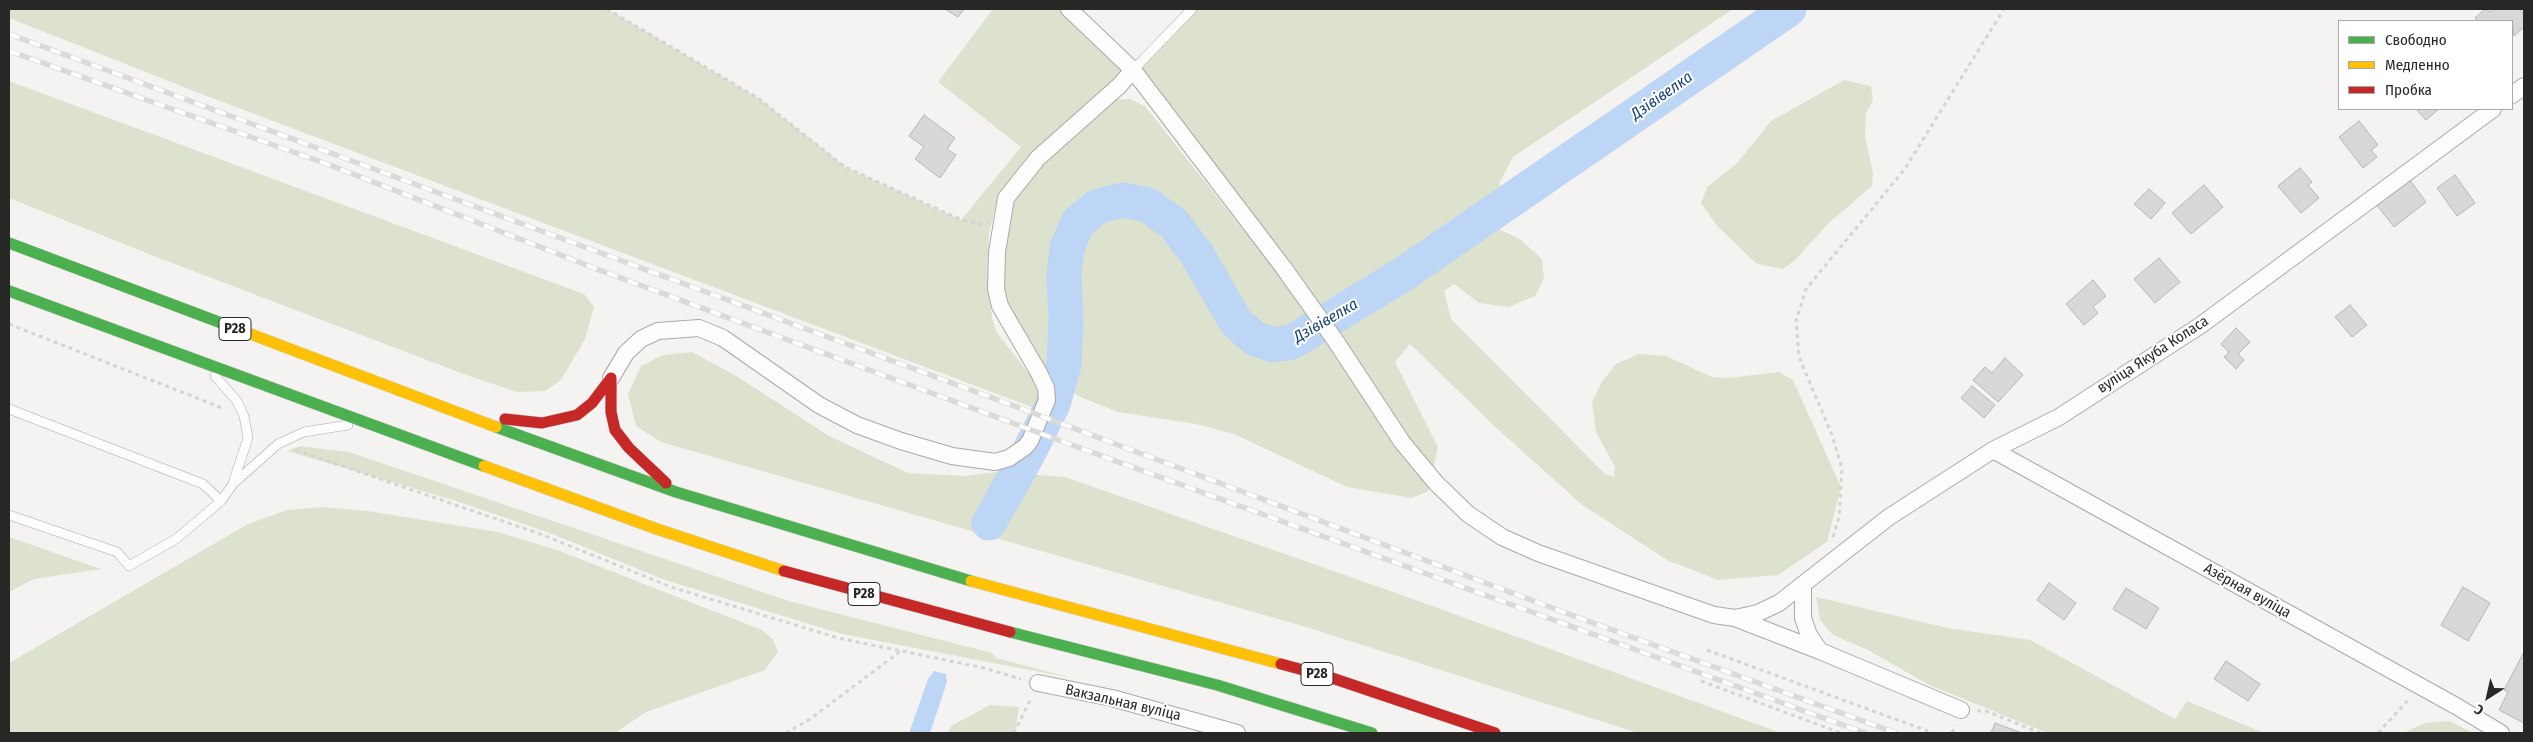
<!DOCTYPE html>
<meta charset="utf-8">
<style>
body{margin:0}
#map{position:relative;width:2533px;height:742px;overflow:hidden;background:#f5f3f1;font-family:"Fira Sans Condensed",sans-serif}
canvas{display:block}
.frame{position:absolute;inset:0;border:10px solid #282726;pointer-events:none}
.legend{position:absolute;left:2338px;top:20px;width:175px;height:90px;box-sizing:border-box;background:#fff;border:1px solid #a9a9a8;margin:0;padding:6px 9px;list-style:none;font-size:15px;color:#282726}
.legend li{display:flex;align-items:center;gap:10px;height:25px}
.legend b{width:25px;border:1px solid #a9a9a8}
.north{position:absolute;left:2463px;top:672px;width:50px;height:50px;-webkit-text-stroke:4px #fff;paint-order:stroke;rotate:215deg;font-size:14px;font-weight:700;line-height:20px;text-align:center;color:#282726}
.north::after{content:'';display:block;margin:auto;width:18px;height:22px;background:#282726;clip-path:polygon(50% 0,100% 100%,50% 72%,0 100%)}
</style>
<div id="map">
<canvas width="2533" height="742"></canvas>
<div class="frame"></div>
<ul class="legend">
<li><b style="height:6px;background:#4caf50"></b>Свободно</li>
<li><b style="height:6px;background:#ffc107"></b>Медленно</li>
<li><b style="height:6px;background:#c62828"></b>Пробка</li>
</ul>
<div class="north">С</div>
</div>
<script>
const c = document.querySelector('canvas').getContext('2d');
c.lineJoin = 'round';
function fill(path, color) {
  c.fillStyle = color;
  c.fill(path, 'evenodd');
}
function poly(rows) {
  const path = new Path2D();
  for (const r of rows) {
    path.moveTo(r[0], r[1]);
    for (let i = 2; i < r.length; i += 2) path.lineTo(r[i], r[i + 1]);
  }
  return path;
}
function trace(path, color, width, dash) {
  c.strokeStyle = color;
  c.lineWidth = width;
  c.lineCap = dash ? 'butt' : 'round';
  c.setLineDash(dash || []);
  c.stroke(path);
}
function write(font, color, halo, rows, align = 'center') {
  c.font = font + ' "Fira Sans Condensed",sans-serif';
  c.lineWidth = 4;
  c.setLineDash([]);
  c.textBaseline = 'middle';
  c.strokeStyle = halo;
  c.fillStyle = color;
  for (const [text, x, y, turn = 0] of rows) {
    c.save();
    c.translate(x, y);
    c.rotate((+turn || 0) * Math.PI / 180);
    c.textAlign = isNaN(turn) ? turn : align;
    if (halo) c.strokeText(text, 0, 0);
    c.fillText(text, 0, 0);
    c.restore();
  }
}
const green = poly([
 [9,9,607,9,758,98,847,168,961,220,1021,147,938,82,993,9,1065,9,1127,74,1007,185,995,208,989,233,987,269,992,318,997,333,1037,384,1038,398,1034,408,204,95,9,18],
 [1193,9,1733,9,1513,157,1500,182,1494,220,1499,229,1521,240,1542,259,1544,278,1535,296,1508,307,1479,303,1454,284,1444,291,1451,319,1605,474,1614,477,1615,467,1596,432,1592,402,1601,383,1616,364,1639,354,1666,356,1712,377,1728,378,1779,372,1793,380,1841,487,1827,542,1778,575,1718,580,1667,560,1581,504,1491,423,1410,344,1395,362,1438,447,1428,491,1412,498,1347,487,1234,434,1196,424,1118,412,1078,396,1043,368,1000,290,1004,245,1014,200,1041,163,1113,100,1130,99,1145,106,1271,265,1283,267,1133,70],
 [1844,80,1871,86,1873,100,1866,113,1865,136,1873,173,1872,186,1829,223,1795,260,1783,269,1757,264,1717,226,1701,203,1707,187,1737,163,1771,121],
 [9,81,584,294,594,307,585,339,561,380,545,391,517,392,469,376,159,258,9,198],
 [692,352,738,377,829,436,908,473,963,476,997,472,1065,477,1399,594,1781,733,1638,733,1306,627,661,442,636,426,628,394,641,366,663,355],
 [301,446,349,452,789,601,992,653,996,658,1072,678,842,634,665,580,547,532,453,500,287,451],
 [323,507,367,511,498,532,557,550,762,630,773,639,778,652,765,670,646,712,615,733,9,733,9,663,248,524,287,510],
 [9,537,101,569,34,579,9,592],
 [1816,597,1948,628,2030,640,2175,719,2187,701,2264,733,2047,733,1929,685,1868,650,1833,635,1820,620],
 [990,705,1019,707,1015,733,947,733,951,726],
 [2449,721,2473,733,2403,733,2425,723]
]);
const water = poly([
 [934,671,946,674,947,682,930,733,909,733,928,679]
]);
const river = poly([
 [989,523,1028,454,1053,404,1064,364,1066,319,1064,275,1067,248,1078,222,1098,206,1123,200,1148,205,1174,224,1196,253,1236,322,1254,338,1273,345,1292,342,1402,275,1789,9]
]);
const building = poly([
 [945,9,964,9,958,17,945,9],
 [2485,9,2491,12,2495,9,2519,9,2524,14,2524,27,2514,36,2512,21,2478,21,2475,18,2485,9],
 [2416,109,2439,109,2426,120,2416,109],
 [924,115,955,138,947,149,956,155,940,178,915,159,924,147,909,136,924,115],
 [2359,121,2378,145,2371,150,2377,157,2363,168,2339,137,2359,121],
 [2300,168,2312,182,2308,185,2319,198,2301,213,2278,186,2300,168],
 [2455,175,2475,203,2457,216,2437,188,2455,175],
 [2409,179,2426,202,2394,227,2376,204,2409,179],
 [2204,185,2223,207,2191,234,2172,213,2204,185],
 [2149,189,2165,203,2151,219,2134,204,2149,189],
 [2159,258,2180,282,2155,303,2134,279,2159,258],
 [2093,280,2106,296,2093,307,2098,313,2084,325,2066,304,2093,280],
 [2350,305,2367,325,2352,337,2335,317,2350,305],
 [2236,328,2250,342,2238,354,2244,360,2236,369,2224,357,2229,352,2221,344,2236,328],
 [2005,358,2023,375,1998,402,1973,380,1985,367,1992,373,2005,358],
 [1972,386,1995,405,1984,418,1961,398,1972,386],
 [2049,583,2076,603,2064,620,2037,600,2049,583],
 [2463,587,2490,603,2468,641,2441,625,2463,587],
 [2126,588,2159,608,2146,629,2113,609,2126,588],
 [2524,652,2524,723,2499,710,2508,692,2504,690,2524,652],
 [2226,661,2260,684,2248,701,2214,679,2226,661],
 [1995,723,2022,733,1991,733,1995,723]
]);
const path = poly([
 [607,9,758,98,845,167,962,220,984,225],
 [9,324,222,408],
 [296,450,543,535,674,588,838,638,984,668,1021,679],
 [1833,537,1839,517,1842,469,1832,435,1799,357,1796,321,1806,289,1904,170,2004,9],
 [1707,650,1933,733],
 [1701,681,1841,733],
 [1977,711,1986,711,2040,733],
 [786,733,810,719,902,650],
 [1014,733,1031,698],
 [1952,733,1955,725],
 [2378,733,2409,699]
]);
const lane = poly([
 [1133,70,1192,9],
 [215,376,237,401,244,416,248,438,233,483],
 [9,409,203,484,221,501],
 [9,515,117,552,129,566,176,539,221,501,233,484,278,444,304,432,348,425]
]);
const street = poly([
 [1069,9,1133,70,1283,267,1335,340,1402,442,1436,483,1468,514,1502,537,1538,553,1714,615,1735,618,1758,613,1779,603,1889,517,1993,450,2059,417,2201,325,2493,109],
 [2512,95,2524,86],
 [611,378,626,353,641,339,658,331,699,328,723,338,819,405,857,425,901,441,952,456,995,462,1009,458,1025,447,1030,441,1047,400,1046,388,1039,373,1000,306,996,289,997,252,1006,198,1038,158,1119,86,1133,70],
 [1993,450,2456,706,2501,733],
 [1803,586,1803,618,1809,635,1820,651,1961,710],
 [1735,618,1820,651],
 [1038,683,1112,698,1237,733]
]);
const fast = poly([
 [9,243,224,324],
 [9,291,484,466],
 [496,427,676,492,971,581],
 [1010,632,1217,685,1372,733]
]);
const slow = poly([
 [224,324,496,427],
 [484,466,657,529,784,571],
 [971,581,1281,664]
]);
const jam = poly([
 [611,378,611,412,615,430,629,448,666,483],
 [505,419,542,423,577,415,592,403,611,378],
 [784,571,1010,632],
 [1281,664,1329,677,1495,733]
]);
const rail = poly([
 [9,34,1017,407,1563,612,1896,733],
 [9,51,327,164,602,271,1080,448,1865,733]
]);
const shields = [
 [235,329,32],
 [864,594,32],
 [1317,674,32]
];
const shieldNames = [
 ["Р28",235,329],
 ["Р28",864,594],
 ["Р28",1317,674]
];
const streetNames = [
 ["вуліца Якуба Коласа",2153,355,-33],
 ["Азёрная вуліца",2247,591,29],
 ["Вакзальная вуліца",1123,703,13]
];
const waterNames = [
 ["Дзівівелка",1662,96,-35],
 ["Дзівівелка",1326,321,-30]
];
fill(green, '#dde2ce');
fill(water, '#bed6f5');
trace(river, '#bed6f5', 35);
fill(building, '#dad8d6');
trace(building, '#b7b5b4', 1);
trace(lane, '#aaa9a8', 10);
trace(street, '#aaa9a8', 18);
trace(fast, '#d0d0cf', 12);
trace(slow, '#d0d0cf', 12);
trace(jam, '#d0d0cf', 12);
trace(path, '#d4d4d4', 3, [4, 4]);
trace(lane, '#fefdfd', 9);
trace(street, '#fefdfd', 16);
trace(fast, '#4caf50', 11);
trace(slow, '#ffc107', 11);
trace(jam, '#c62828', 11);
trace(rail, '#dadad9', 5.5);
trace(rail, '#fff', 4, [11]);
for (const [x, y, w] of shields) {
  const box = new Path2D();
  box.roundRect(x - w / 2, y - 11.5, w, 23, 4);
  c.fillStyle = '#fff';
  c.fill(box);
  trace(box, '#282726', 1);
}
write('bold 14px', '#282726', null, shieldNames);
write('15px', '#282726', '#fff', streetNames);
write('italic 16px', '#18447b', '#fff', waterNames);
</script>
